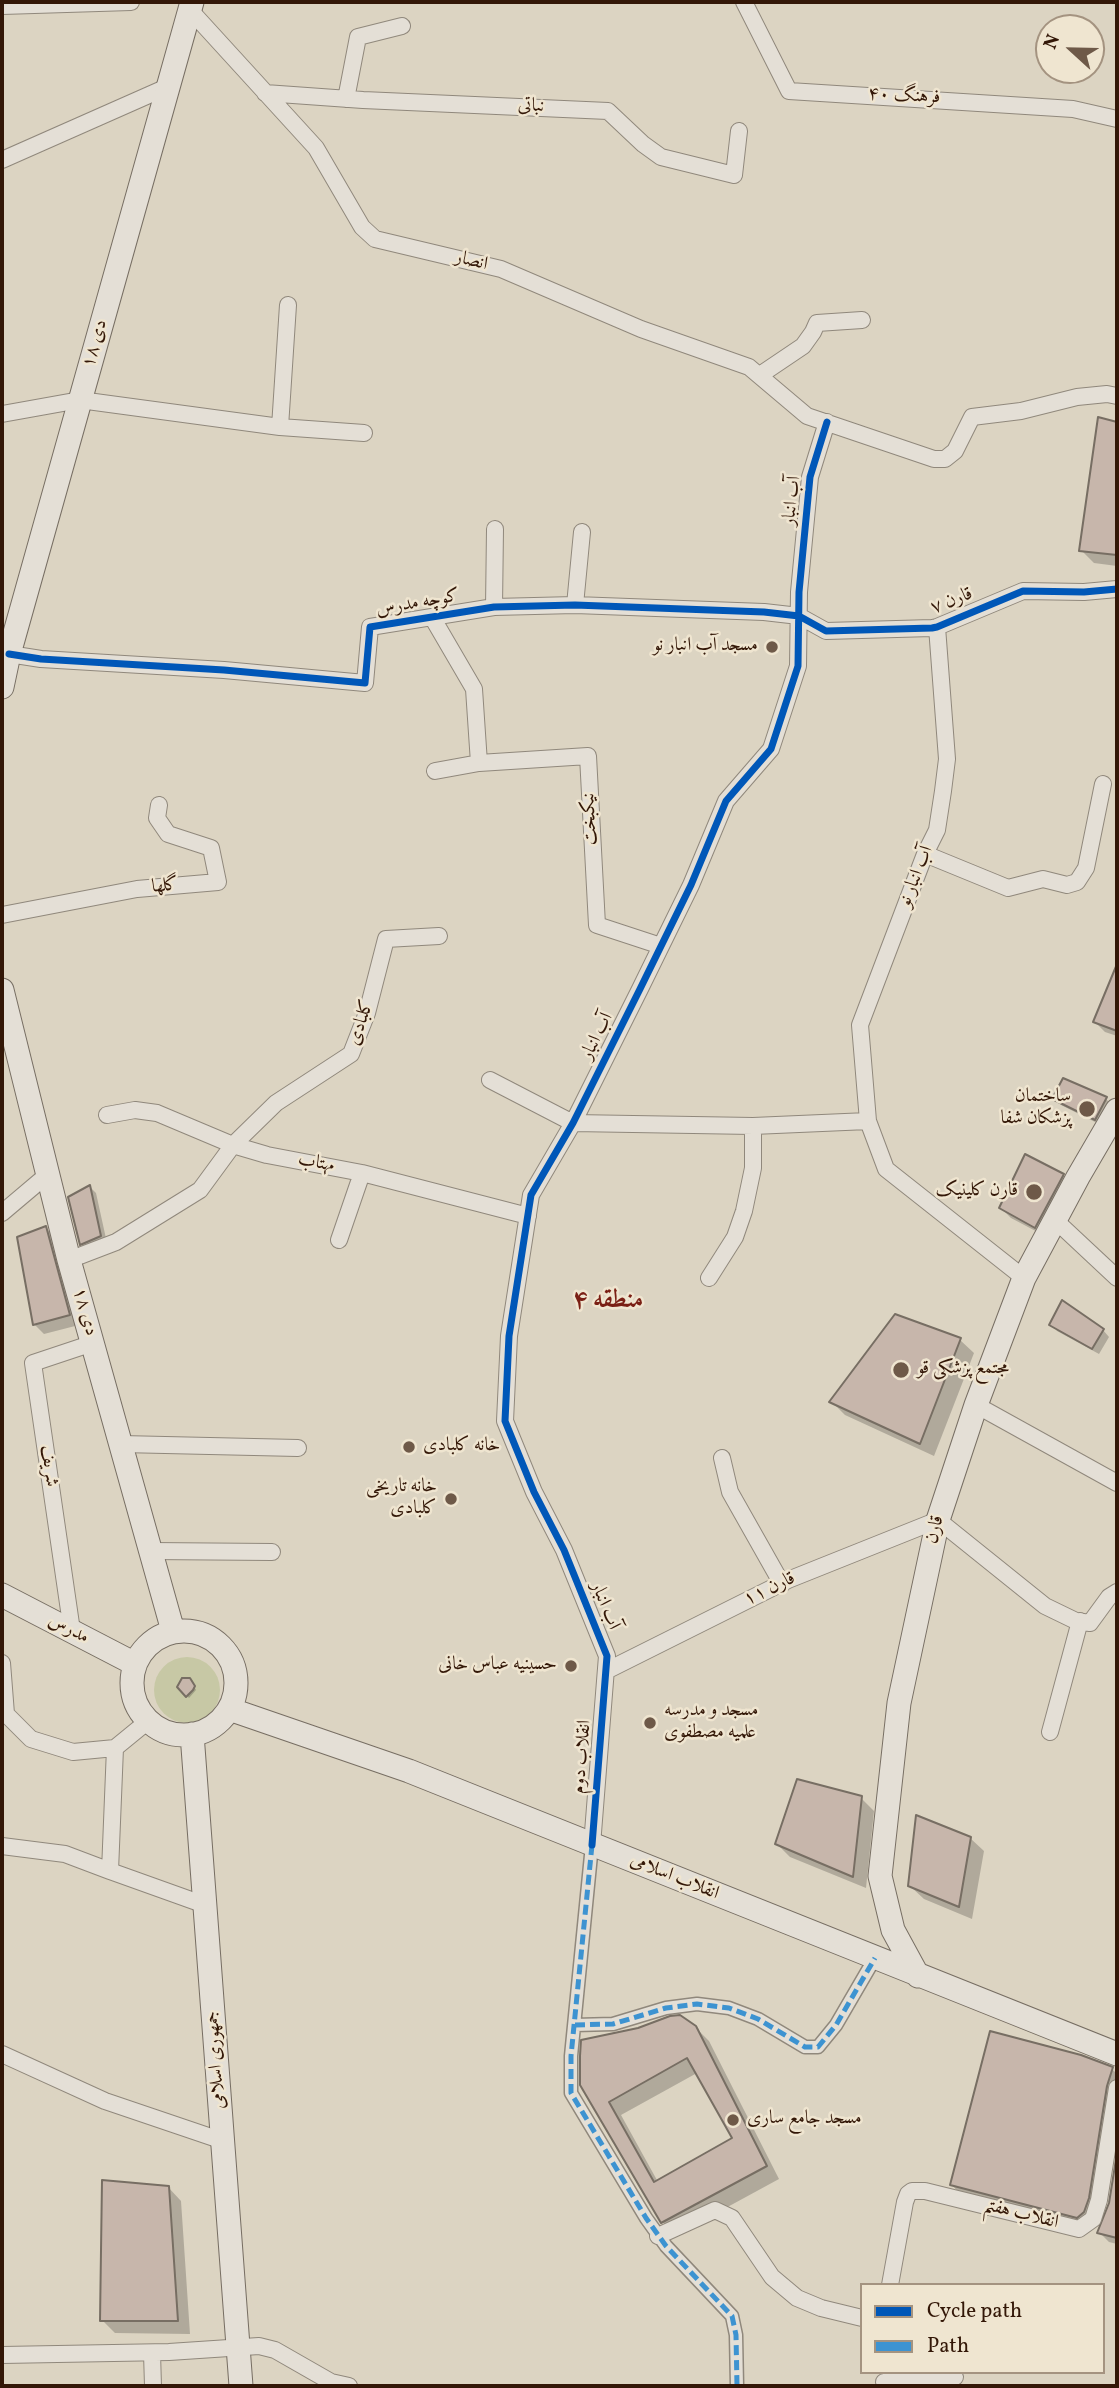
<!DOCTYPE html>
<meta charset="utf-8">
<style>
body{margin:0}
#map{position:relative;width:1119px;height:2388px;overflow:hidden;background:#dcd4c2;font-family:Vollkorn,serif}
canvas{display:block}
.frame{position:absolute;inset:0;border:4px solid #331707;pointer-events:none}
.legend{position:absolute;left:860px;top:2283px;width:245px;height:91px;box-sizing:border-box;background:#efe5d0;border:2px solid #a49380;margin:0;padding:9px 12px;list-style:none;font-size:21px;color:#331707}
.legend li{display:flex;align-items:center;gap:14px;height:35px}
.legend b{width:35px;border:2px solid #a49380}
.north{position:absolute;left:1035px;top:14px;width:70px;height:70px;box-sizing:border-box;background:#efe5d0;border:2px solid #a49380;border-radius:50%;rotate:292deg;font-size:19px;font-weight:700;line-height:28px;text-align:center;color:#331707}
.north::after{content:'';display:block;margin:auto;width:24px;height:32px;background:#6e5948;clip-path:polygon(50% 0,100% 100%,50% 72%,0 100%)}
</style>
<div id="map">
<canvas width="1119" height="2388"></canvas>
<div class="frame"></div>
<ul class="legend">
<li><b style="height:9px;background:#0057b8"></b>Cycle path</li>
<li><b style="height:9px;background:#3d93d1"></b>Path</li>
</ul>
<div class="north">N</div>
</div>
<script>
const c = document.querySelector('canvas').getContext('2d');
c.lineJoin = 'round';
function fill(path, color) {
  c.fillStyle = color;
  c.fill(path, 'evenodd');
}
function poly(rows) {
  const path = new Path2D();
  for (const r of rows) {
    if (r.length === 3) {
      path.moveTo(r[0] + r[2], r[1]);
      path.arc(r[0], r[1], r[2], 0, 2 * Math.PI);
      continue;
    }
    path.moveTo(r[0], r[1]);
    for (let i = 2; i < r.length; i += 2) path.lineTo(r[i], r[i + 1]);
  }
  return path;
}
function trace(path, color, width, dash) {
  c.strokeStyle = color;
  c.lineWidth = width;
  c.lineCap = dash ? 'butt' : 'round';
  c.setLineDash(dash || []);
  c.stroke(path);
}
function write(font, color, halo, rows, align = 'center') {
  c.font = font + ' Vollkorn,Amiri,serif';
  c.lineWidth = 5;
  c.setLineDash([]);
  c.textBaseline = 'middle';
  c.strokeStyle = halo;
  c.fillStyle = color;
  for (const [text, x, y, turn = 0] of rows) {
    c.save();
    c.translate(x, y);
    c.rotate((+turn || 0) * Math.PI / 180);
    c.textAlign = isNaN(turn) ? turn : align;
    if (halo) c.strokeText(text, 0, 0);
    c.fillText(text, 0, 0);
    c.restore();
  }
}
const green = poly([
 [187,1690,33]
]);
const shadow = poly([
 [1099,419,1117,423,1117,566,1094,563,1081,550],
 [1113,978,1117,979,1117,1036,1105,1032,1095,1022],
 [1055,1098,1106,1099,1112,1105,1101,1125,1061,1105],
 [1063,1175,1073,1185,1045,1236,1011,1218,1001,1208],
 [90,1187,96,1193,107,1243,87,1250,81,1244],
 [46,1228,56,1238,79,1325,44,1334,34,1324],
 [1051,1324,1103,1330,1109,1337,1099,1354,1057,1331],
 [960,1340,974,1353,934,1456,845,1415,832,1402],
 [192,1683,196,1690,189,1698,179,1687],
 [861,1798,874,1811,866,1888,790,1857,777,1844],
 [970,1838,984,1851,972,1919,924,1899,910,1886],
 [695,2027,709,2041,779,2179,676,2235,663,2222,582,2085],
 [697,2073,734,2139,658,2182,621,2115],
 [1112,2069,1117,2074,1117,2098,1087,2227,961,2195,952,2185],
 [1117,2163,1117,2244,1109,2242,1099,2232,1111,2203],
 [168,2187,181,2201,190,2334,115,2333,102,2320]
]);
const building = poly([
 [1098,417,1117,422,1117,555,1079,551,1098,417],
 [1117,964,1117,1031,1093,1022,1117,964],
 [1063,1078,1107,1097,1095,1120,1052,1099,1063,1078],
 [1025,1154,1064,1174,1035,1228,999,1208,1025,1154],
 [90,1185,101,1236,80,1245,68,1197,90,1185],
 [46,1226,70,1315,33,1325,17,1237,46,1226],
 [1062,1300,1104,1329,1092,1349,1049,1325,1062,1300],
 [895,1314,961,1338,920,1444,829,1402,895,1314],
 [182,1678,190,1678,195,1686,193,1690,186,1697,177,1687,182,1678],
 [797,1779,862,1796,853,1877,775,1844,797,1779],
 [916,1815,971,1837,959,1907,908,1886,916,1815],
 [680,2015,696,2026,767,2166,661,2223,580,2085,580,2056,581,2040,638,2028,670,2016,680,2015],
 [687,2058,732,2138,654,2182,609,2102,687,2058],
 [990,2031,1081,2055,1113,2067,1107,2086,1089,2198,1084,2212,1077,2218,950,2185,990,2031],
 [1117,2153,1117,2238,1097,2233,1109,2203,1117,2153],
 [102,2180,169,2186,178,2321,100,2321,102,2180]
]);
const pedestrian = poly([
 [592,1845,571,2056,571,2093,646,2218,666,2246,732,2316,736,2335,737,2386],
 [575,2025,613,2024,666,2008,697,2004,729,2008,758,2019,805,2047,818,2047,836,2025,875,1958]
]);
const minor = poly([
 [744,2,789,91,1073,109,1117,119],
 [2,6,131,2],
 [190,10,316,148,362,227,375,239,501,269,641,329,749,367,807,416,934,459,945,459,955,451,972,417,1021,411,1077,397,1107,394,1117,396],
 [265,93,363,100,608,111,643,144,661,157,734,175,739,131],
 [346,99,358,37,402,26],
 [2,160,167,87],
 [760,375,803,346,813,332,817,323,862,320],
 [2,414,80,400,280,427,364,433],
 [280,427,288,305],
 [575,605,582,532],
 [494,607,495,529],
 [432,617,474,689,479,763],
 [937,627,947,759,943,791,937,830,925,854,860,1025,868,1121,886,1169,1024,1278],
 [9,654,41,659,224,670,365,683,370,627,494,607,575,605,764,612,799,616,826,631,932,628,937,627,1023,591,1084,592,1117,589],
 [435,771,479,763,588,756,597,925,661,946],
 [925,854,1008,888,1043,879,1067,885,1077,882,1086,868,1103,784],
 [2,915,137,889,218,882,211,848,168,834,157,818,159,805],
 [490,1080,573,1123,753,1126,868,1121],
 [107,1115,135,1110,157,1113,233,1145,267,1155,362,1173,528,1216],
 [2,1213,47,1175],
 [1055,1220,1117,1278],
 [339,1240,362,1173],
 [69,1260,116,1242,200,1190,233,1145,276,1103,351,1054,367,1013,386,939,439,936],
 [709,1278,735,1237,744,1211,753,1168,753,1126],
 [976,1405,1117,1483],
 [121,1444,298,1448],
 [722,1458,730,1492,782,1584],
 [150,1551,272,1552],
 [72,1631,33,1363,93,1343],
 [2,1663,6,1714,31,1739,73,1752,115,1748],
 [606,1671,788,1580,938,1520,1045,1606,1076,1621,1090,1623,1109,1597,1117,1592],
 [1050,1732,1080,1621],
 [115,1748,110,1871,205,1905],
 [115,1748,148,1721],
 [592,1845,607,1656,564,1550,534,1492,505,1421,509,1336,531,1195,573,1123,640,989,691,885,726,801,771,749,798,666,799,592,810,477,827,422],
 [2,1846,65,1854,110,1871],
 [2,2054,105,2101,223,2141],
 [658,2236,715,2210,732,2218,772,2277,797,2298,821,2308,862,2318],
 [890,2285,905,2202,908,2194,912,2191,925,2191,1079,2229,1093,2219,1099,2200,1117,2088],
 [152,2353,153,2386],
 [2,2355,169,2352,259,2346,275,2350,331,2382,349,2386],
 [884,2382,955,2377]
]);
const secondary = poly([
 [2,687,9,654,192,2],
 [2,990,69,1260,173,1631],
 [2,1595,135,1664],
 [184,1683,52],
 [229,1709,409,1771,1117,2054],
 [192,1734,241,2386],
 [918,1976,893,1930,880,1876,899,1703,938,1520,976,1405,1024,1278,1078,1177,1117,1110]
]);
const quiet = poly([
 [592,1845,571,2056,571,2093,646,2218,666,2246,732,2316,736,2335,737,2386],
 [575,2025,613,2024,666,2008,697,2004,729,2008,758,2019,805,2047,818,2047,836,2025,875,1958]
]);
const cycleway = poly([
 [9,654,41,659,224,670,365,683,370,627,494,607,575,605,764,612,799,616,826,631,932,628,937,627,1023,591,1084,592,1117,589],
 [592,1845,607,1656,564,1550,534,1492,505,1421,509,1336,531,1195,573,1123,640,989,691,885,726,801,771,749,798,666,799,592,810,477,827,422]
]);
const markers = [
 [772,647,7,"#6e5948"],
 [1087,1109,9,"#6e5948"],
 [1034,1192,9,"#6e5948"],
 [901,1370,9,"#6e5948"],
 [409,1447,7,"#6e5948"],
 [451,1499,7,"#6e5948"],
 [571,1666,7,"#6e5948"],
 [650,1723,7,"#6e5948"],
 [733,2120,7,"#6e5948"]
];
const streetNames = [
 ["فرهنگ ۴۰",904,97,3],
 ["نباتی",531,107,2],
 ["انصار",471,262,14],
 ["۱۸ دی",96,344,-74],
 ["آب انبار",793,501,-83],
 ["قارن ٧",952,602,-21],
 ["کوچه مدرس",418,604,-10],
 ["نیکبخت",591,819,-93],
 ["آب انبار نو",917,877,-68],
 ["گلها",165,887,-5],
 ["کلبادی",362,1023,-71],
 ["آب انبار",598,1037,-63],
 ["مهتاب",316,1164,11],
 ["۱۸ دی",84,1312,74],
 ["شریف",48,1466,82],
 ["قارن",936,1530,-76],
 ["قارن ۱۱",770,1590,-25],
 ["آب انبار",604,1606,68],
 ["مدرس",68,1630,27],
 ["انقلاب دوم",583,1757,-85],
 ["انقلاب اسلامی",674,1878,22],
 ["جمهوری اسلامی",217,2060,-94],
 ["انقلاب هفتم",1021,2215,14]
];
const poiNames = [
 ["مسجد آب انبار نو",758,647],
 ["ساختمان",1071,1098],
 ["پزشکان شفا",1071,1120],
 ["قارن کلینیک",1018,1192],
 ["مجتمع پزشکی قو",917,1370,"left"],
 ["خانه کلبادی",423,1447,"left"],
 ["خانه تاریخی",437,1488],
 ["کلبادی",437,1510],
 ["حسینیه عباس خانی",557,1666],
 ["مسجد و مدرسه",664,1712,"left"],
 ["علمیه مصطفوی",664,1734,"left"],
 ["مسجد جامع ساری",747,2120,"left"]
];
const districtNames = [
 ["منطقه ۴",608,1302]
];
fill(green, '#c7c8a5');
fill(shadow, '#0003');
fill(building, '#c7b6ab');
trace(building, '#776e63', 2);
trace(pedestrian, '#90887c', 15);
trace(minor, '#90887c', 18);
trace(secondary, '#776e63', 25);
trace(pedestrian, '#e4dfd6', 12);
trace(minor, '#e4dfd6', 16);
trace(secondary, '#e4dfd6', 23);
trace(quiet, '#3d93d1', 5, [10, 5]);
trace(cycleway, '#0057b8', 7);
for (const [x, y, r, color] of markers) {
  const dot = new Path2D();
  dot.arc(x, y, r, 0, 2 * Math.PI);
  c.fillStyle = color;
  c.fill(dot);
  trace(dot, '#efe5d0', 2.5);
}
write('19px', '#331707', '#efe5d0', streetNames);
write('19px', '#331707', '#efe5d0', poiNames, 'right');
write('bold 26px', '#7a1f14', '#efe5d0', districtNames);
</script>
